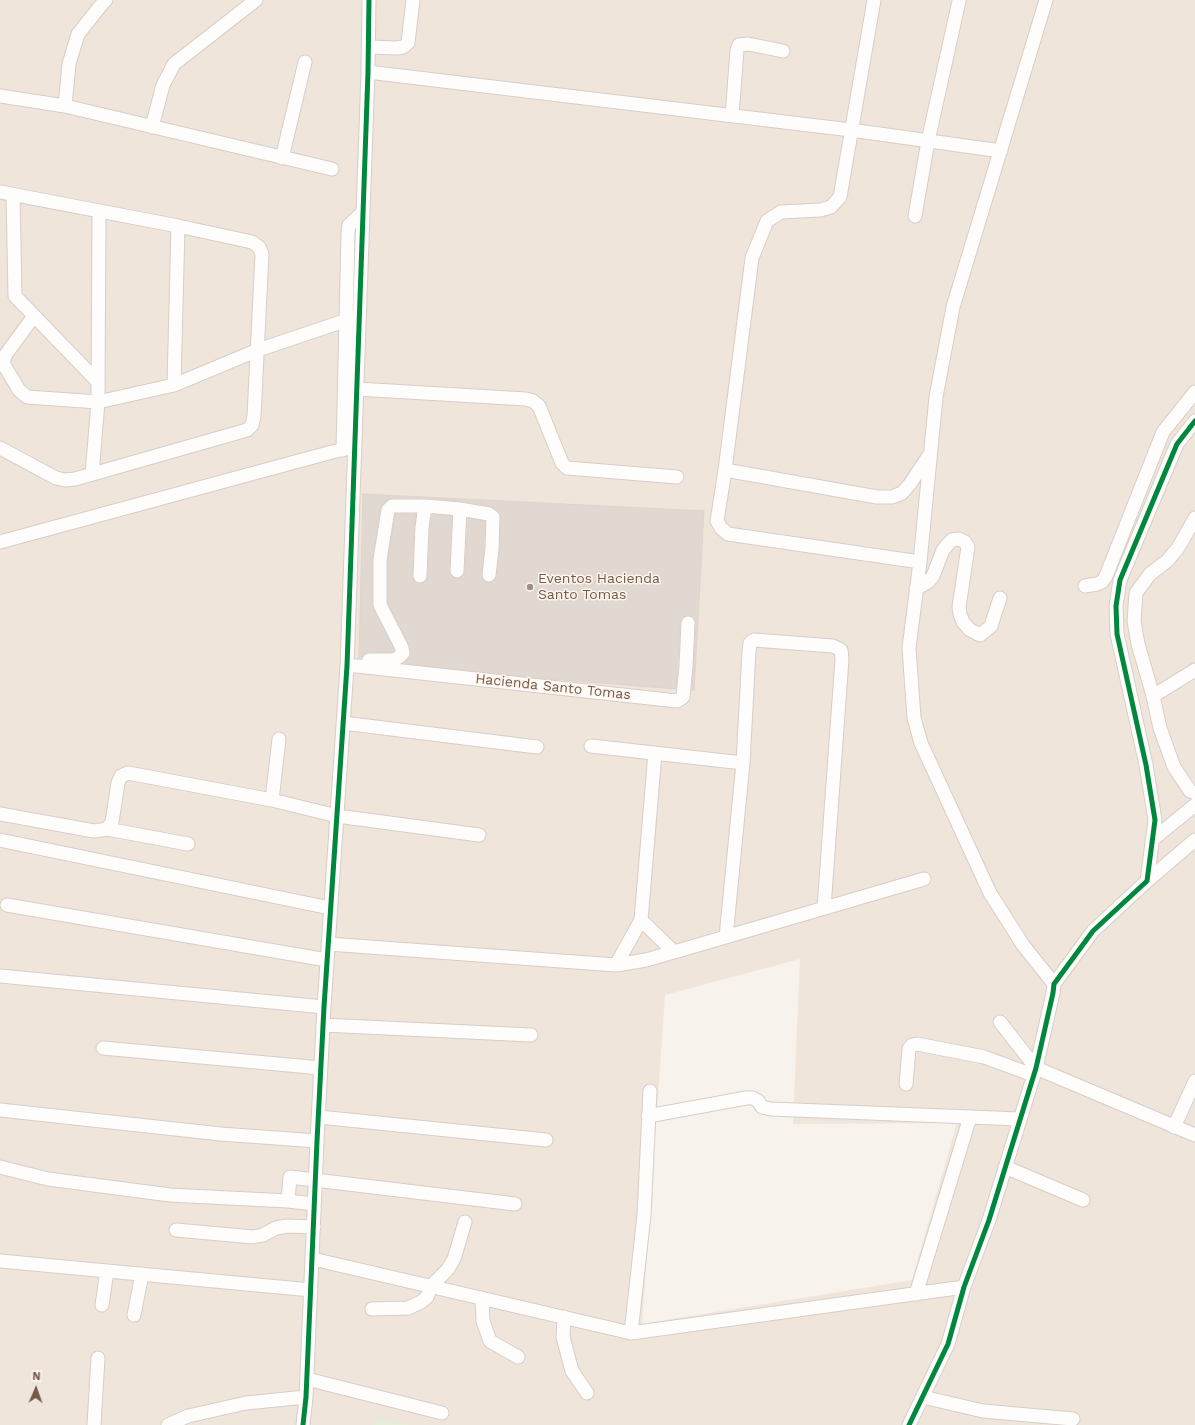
<!DOCTYPE html>
<style>
body{margin:0}
#map{position:relative;width:1195px;height:1425px;overflow:hidden;background:#f7f2ec;font-family:"Work Sans",sans-serif}
canvas{display:block}
.north{position:absolute;left:16px;top:1369px;width:40px;height:40px;-webkit-text-stroke:3px #fef7ee;paint-order:stroke;rotate:2deg;font-size:11px;font-weight:700;line-height:16px;text-align:center;color:#75594c}
.north::after{content:'';display:block;margin:auto;width:14px;height:18px;background:#75594c;clip-path:polygon(50% 0,100% 100%,50% 72%,0 100%)}
</style>
<div id="map">
<canvas width="1195" height="1425"></canvas>
<div class="north">N</div>
</div>
<script>
const c = document.querySelector('canvas').getContext('2d');
c.lineJoin = 'round';
function fill(path, color) {
  c.fillStyle = color;
  c.fill(path, 'evenodd');
}
function poly(rows) {
  const path = new Path2D();
  for (const r of rows) {
    path.moveTo(r[0], r[1]);
    for (let i = 2; i < r.length; i += 2) path.lineTo(r[i], r[i + 1]);
  }
  return path;
}
function trace(path, color, width, dash) {
  c.strokeStyle = color;
  c.lineWidth = width;
  c.lineCap = dash ? 'butt' : 'round';
  c.setLineDash(dash || []);
  c.stroke(path);
}
function write(font, color, halo, rows, align = 'center') {
  c.font = font + ' "Work Sans",sans-serif';
  c.lineWidth = 3;
  c.setLineDash([]);
  c.textBaseline = 'middle';
  c.strokeStyle = halo;
  c.fillStyle = color;
  for (const [text, x, y, turn = 0] of rows) {
    c.save();
    c.translate(x, y);
    c.rotate((+turn || 0) * Math.PI / 180);
    c.textAlign = isNaN(turn) ? turn : align;
    if (halo) c.strokeText(text, 0, 0);
    c.fillText(text, 0, 0);
    c.restore();
  }
}
const residential = poly([
 [0,0,1195,0,1195,1425,0,1425],
 [800,959,793,1124,957,1123,912,1280,642,1324,665,995]
]);
const green = poly([
 [373,1418,411,1425,372,1425]
]);
const building = poly([
 [363,494,704,511,694,691,692,690,696,623,695,619,689,615,684,616,680,623,676,689,537,678,404,663,411,656,410,646,388,603,388,561,395,514,416,514,414,527,412,576,413,580,416,583,423,583,427,581,428,577,430,528,432,515,452,516,449,571,450,575,456,579,461,578,465,572,468,518,485,521,482,578,484,581,488,583,493,582,497,576,500,549,500,514,491,506,461,501,426,498,392,498,387,500,382,505,380,509,372,559,372,605,394,650,392,652,369,652,365,653,361,658,359,658,363,494]
]);
const minor = poly([
 [874,0,840,197,831,207,820,210,781,212,767,221,752,258,725,470,717,521,721,528,728,534,920,562],
 [1046,0,953,307,936,397,920,562,909,648,914,718,921,743,990,893,1023,945,1054,984],
 [369,47,397,48,403,47,408,43,413,0],
 [368,72,851,130,1001,151],
 [0,96,65,106,332,169],
 [65,106,69,64,78,34,102,4,106,0],
 [732,116,737,50,739,45,748,44,783,51],
 [152,127,163,85,174,64,256,0],
 [282,158,305,62],
 [0,192,178,226,252,242,259,247,262,254,254,416,252,425,247,430,75,479,65,480,56,478,0,448],
 [13,195,15,296,98,382],
 [915,216,928,141,959,1],
 [178,226,174,385,258,350,359,316],
 [34,316,9,350,5,356,3,363,19,390,27,397,98,402,174,385],
 [357,389,526,399,533,401,539,406,562,463,567,468,677,477],
 [343,450,348,233,349,225,363,212],
 [725,470,877,497,892,497,902,493,910,484,930,454],
 [92,474,98,402,99,211],
 [425,506,460,509,457,571],
 [460,509,489,514,493,517,492,549,489,575],
 [1195,518,1178,548,1167,561,1150,574,1136,593,1134,621,1138,644,1153,696,1160,728,1174,767,1190,791,1195,793],
 [0,542,332,452,354,447],
 [1085,586,1097,584,1102,582,1106,576,1163,432,1195,392],
 [916,589,928,582,933,576,943,550,949,543,952,540,959,539,965,542,968,547,959,607,960,614,963,622,970,630,980,635,991,626,1000,598],
 [369,660,394,660,399,657,403,653,402,648,380,605,380,560,387,516,388,510,392,506,425,506,422,527,420,576],
 [347,666,357,666,677,701,683,697,686,666,688,623],
 [1153,696,1195,670],
 [343,723,537,747],
 [591,746,743,763],
 [272,800,279,739],
 [0,814,94,831,101,830,107,829,112,822,118,783,121,776,128,773,272,800,337,816,479,835],
 [107,829,188,844],
 [0,840,330,908],
 [1152,840,1195,805],
 [1147,881,1195,840],
 [7,905,327,960],
 [641,920,674,952],
 [726,937,743,763,749,651,750,643,754,640,833,646,841,650,842,659,824,908],
 [328,944,616,965,646,960,674,952,924,879],
 [616,965,641,920,655,753],
 [0,976,324,1007],
 [1000,1022,1036,1068,1195,1135],
 [323,1025,531,1035],
 [103,1048,321,1068],
 [906,1084,909,1049,912,1045,917,1044,984,1057,1033,1075],
 [0,1110,221,1134,317,1141],
 [648,1116,746,1098,753,1098,758,1101,762,1107,771,1109,1019,1119],
 [319,1117,546,1140],
 [1174,1127,1195,1081],
 [0,1167,48,1179,170,1195,288,1201,314,1204],
 [1005,1167,1083,1200],
 [288,1201,290,1177,515,1204],
 [176,1230,253,1237,263,1235,276,1228,287,1226,314,1227],
 [313,1259,631,1333,964,1287],
 [0,1261,311,1290],
 [916,1294,970,1117],
 [482,1298,483,1321,490,1341,518,1357],
 [102,1305,107,1271],
 [372,1309,408,1308,421,1302,427,1297,431,1286,448,1269,454,1259,465,1222],
 [134,1315,142,1274],
 [564,1317,563,1337,572,1371,587,1393],
 [631,1333,644,1215,650,1091],
 [307,1379,442,1413],
 [923,1397,983,1411,1073,1419],
 [94,1425,98,1358],
 [168,1425,188,1416,246,1403,306,1397],
 [303,1425,306,1397,317,1141,324,1007,347,666,368,72,369,0],
 [909,1425,948,1344,964,1287,989,1220,1036,1068,1053,993,1054,984,1093,931,1147,881,1155,820,1146,765,1117,634,1116,606,1120,580,1177,444,1195,421]
]);
const cycleway = poly([
 [303,1425,306,1397,317,1141,324,1007,347,666,368,72,369,0],
 [909,1425,948,1344,964,1287,989,1220,1036,1068,1053,993,1054,984,1093,931,1147,881,1155,820,1146,765,1117,634,1116,606,1120,580,1177,444,1195,421]
]);
const markers = [
 [530,587,4,"#a28f84"]
];
const poiNames = [
 ["Eventos Hacienda",538,579],
 ["Santo Tomas",538,595]
];
const streetNames = [
 ["Hacienda Santo Tomas",553,687,6]
];
fill(residential, '#f0e5da');
fill(green, '#e5edd7');
fill(building, '#e1d8d1');
trace(building, '#e0d5ce', 1);
trace(minor, '#d6cec8', 15);
trace(minor, '#fefdfc', 13);
trace(cycleway, '#00873e', 5);
for (const [x, y, r, color] of markers) {
  const dot = new Path2D();
  dot.arc(x, y, r, 0, 2 * Math.PI);
  c.fillStyle = color;
  c.fill(dot);
  trace(dot, '#fef7ee', 1.5);
}
write('14px', '#75594c', '#fef7ee', poiNames, 'left');
write('14px', '#75594c', '#fef7ee', streetNames);
</script>
